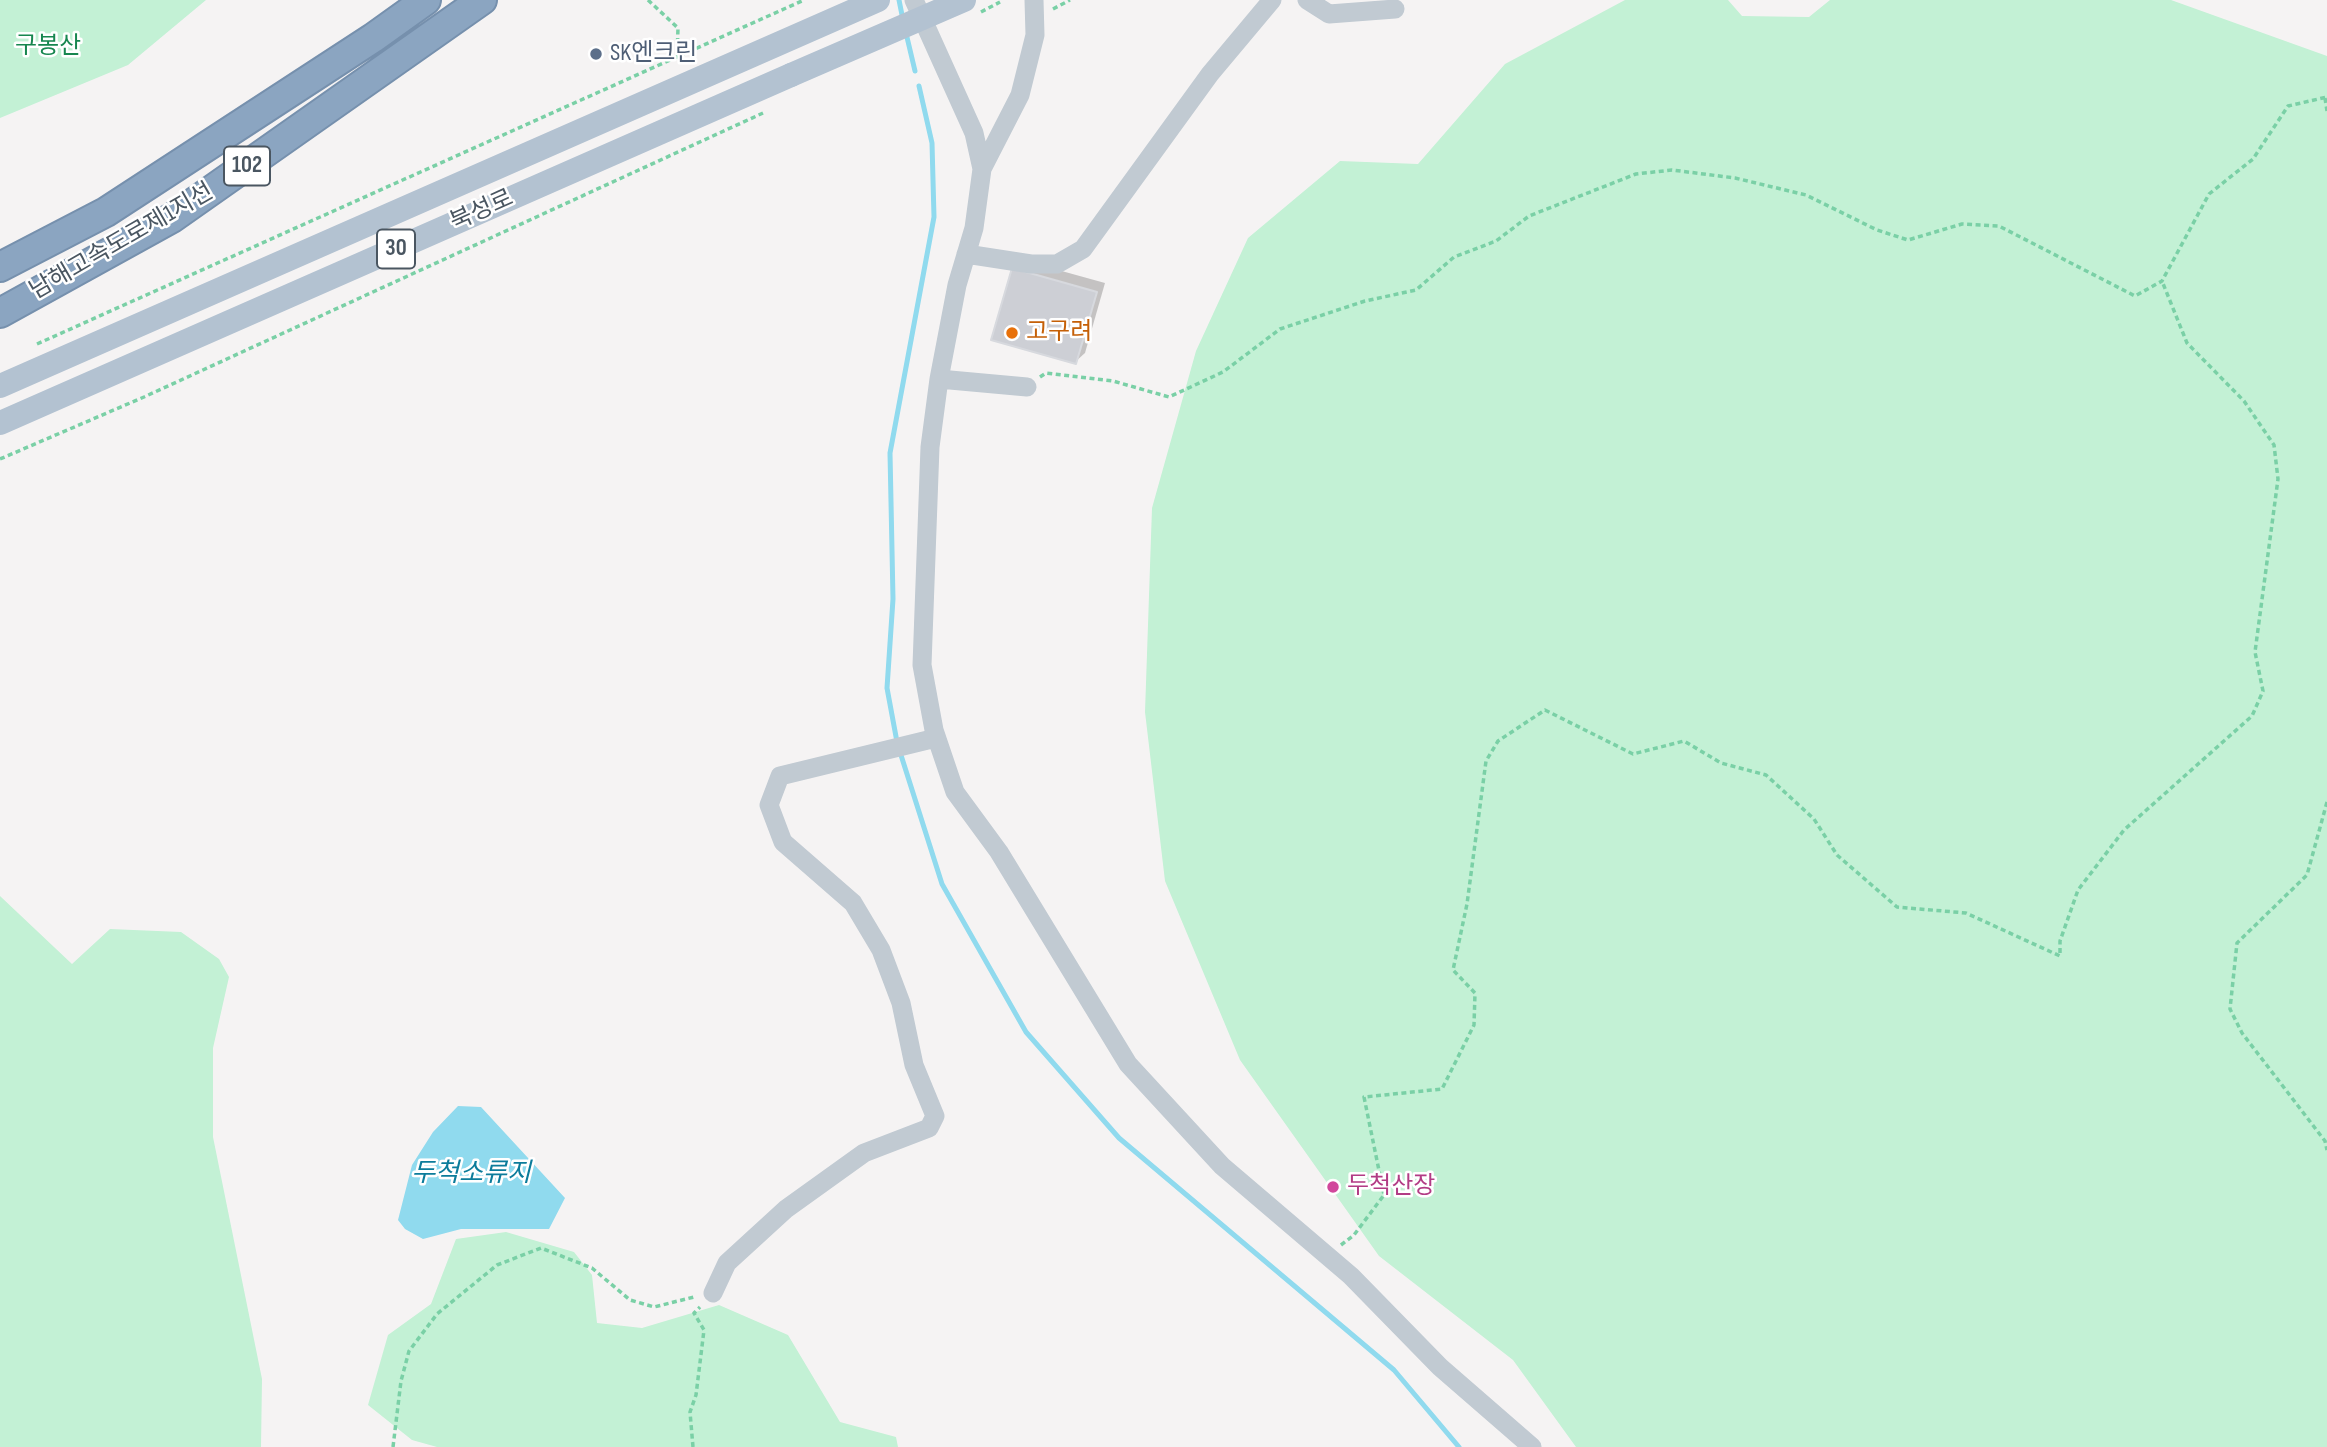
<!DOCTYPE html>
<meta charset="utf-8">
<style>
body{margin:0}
canvas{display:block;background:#f5f3f3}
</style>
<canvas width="2327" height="1447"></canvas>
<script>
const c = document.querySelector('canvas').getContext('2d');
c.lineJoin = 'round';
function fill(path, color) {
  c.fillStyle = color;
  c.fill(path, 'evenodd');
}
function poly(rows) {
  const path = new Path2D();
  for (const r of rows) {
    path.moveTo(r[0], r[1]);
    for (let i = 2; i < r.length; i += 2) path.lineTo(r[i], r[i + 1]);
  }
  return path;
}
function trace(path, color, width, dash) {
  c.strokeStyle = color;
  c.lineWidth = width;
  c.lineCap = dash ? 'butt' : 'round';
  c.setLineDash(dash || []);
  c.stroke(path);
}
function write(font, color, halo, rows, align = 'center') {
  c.font = font + ' "Sofia Sans Condensed","Noto Sans KR",sans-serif';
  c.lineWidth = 5;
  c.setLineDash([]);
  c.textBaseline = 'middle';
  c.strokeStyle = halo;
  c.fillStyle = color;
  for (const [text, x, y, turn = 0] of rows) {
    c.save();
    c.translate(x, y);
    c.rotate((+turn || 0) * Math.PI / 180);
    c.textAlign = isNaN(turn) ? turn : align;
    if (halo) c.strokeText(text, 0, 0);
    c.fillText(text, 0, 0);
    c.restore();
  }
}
const green = poly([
 [0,0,206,0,128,65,0,118],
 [1625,0,1728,0,1742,16,1809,17,1830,0,2171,0,2327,56,2327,1447,1576,1447,1513,1360,1379,1256,1240,1060,1165,881,1145,712,1152,508,1196,351,1248,238,1340,161,1418,164,1505,64],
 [0,896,72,964,110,929,181,932,219,959,229,977,213,1048,213,1137,262,1379,261,1447,0,1447],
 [506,1232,574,1252,592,1275,597,1323,642,1328,719,1305,788,1335,840,1422,896,1437,898,1447,437,1447,412,1440,368,1405,388,1335,431,1304,456,1239]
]);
const water = poly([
 [458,1106,481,1107,565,1198,549,1229,461,1229,423,1239,405,1229,398,1220,412,1165,433,1132]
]);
const shadow = poly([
 [1022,260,1105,283,1085,353,1075,362]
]);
const stream = poly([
 [899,0,903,20],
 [906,33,915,71],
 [897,742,887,688,893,599,890,453,934,217,932,143,919,86],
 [900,752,942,884,1026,1032,1119,1138,1394,1370,1459,1447]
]);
const building = poly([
 [1012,268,1097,292,1076,364,991,340,1012,268]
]);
const path = poly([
 [648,0,678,28,677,57],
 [1053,9,1070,0],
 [981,12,1000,2],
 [2325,98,2327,111],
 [37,344,804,0],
 [1040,377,1046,373,1113,381,1169,397,1223,372,1280,329,1365,301,1416,290,1454,257,1496,241,1529,216,1636,174,1672,170,1735,178,1806,195,1877,230,1908,240,1962,224,1999,226,2135,296,2162,281,2209,194,2253,159,2288,106,2327,97],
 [0,459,144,397,763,113],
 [2327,802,2307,875,2237,943,2230,1009,2242,1033,2325,1141,2327,1150],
 [1341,1245,1354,1235,1384,1195,1364,1097,1442,1089,1474,1025,1475,993,1453,970,1467,904,1486,761,1498,741,1545,710,1633,754,1684,741,1721,763,1766,775,1814,819,1837,855,1897,907,1966,913,2060,956,2060,941,2078,890,2124,830,2252,716,2263,691,2255,652,2278,479,2274,445,2244,401,2187,343,2162,281],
 [393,1447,401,1381,409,1351,437,1314,497,1265,541,1248,592,1268,630,1300,654,1307,694,1297],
 [693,1447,690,1412,696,1395,704,1330,694,1313,700,1307]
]);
const minor = poly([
 [914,0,974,133,982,169,974,228,957,285,939,379],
 [1307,0,1329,14,1395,9],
 [982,169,1020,95,1035,35,1034,0],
 [966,254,1031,264,1057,264,1083,249,1210,74,1272,0],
 [1027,387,939,379,930,447,922,665,934,730,955,792,999,852,1128,1064,1222,1166,1351,1276,1440,1367,1532,1447],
 [713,1293,727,1263,786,1209,864,1153,929,1128,935,1116,914,1065,901,1003,881,950,853,903,783,842,769,805,780,776,936,738]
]);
const major = poly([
 [0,386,878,0],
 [0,423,791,75]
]);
const highway = poly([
 [0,267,106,212,373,38,426,0],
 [0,313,172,218,482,0]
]);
const majorBridge = poly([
 [791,75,964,0]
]);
const markers = [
 [596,54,7,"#5c6f8a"],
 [1012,333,7,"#e8710a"],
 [1333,1187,7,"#d1479c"]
];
const shields = [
 [247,166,46],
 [396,249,38]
];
const shieldNames = [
 ["102",247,166],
 ["30",396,249]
];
const parkNames = [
 ["구봉산",48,47]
];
const serviceNames = [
 ["SK엔크린",610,54]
];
const streetNames = [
 ["북성로",482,211,-24],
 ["남해고속도로제1지선",122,242,-30]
];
const foodNames = [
 ["고구려",1026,333]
];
const hotelNames = [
 ["두척산장",1347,1187]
];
const waterNames = [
 ["두척소류지",471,1174]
];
fill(green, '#c3f1d5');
fill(water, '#90daee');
fill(shadow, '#0003');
trace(stream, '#90daee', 5);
fill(building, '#cdcfd5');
trace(building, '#d7d9de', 2);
trace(highway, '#7690ad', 32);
trace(path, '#7ad0a6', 3.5, [5, 3.5]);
trace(minor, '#c1cad2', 19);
trace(major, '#b3c2d1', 24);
trace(highway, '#8ba5c1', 28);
trace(majorBridge, '#b3c2d1', 24);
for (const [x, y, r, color] of markers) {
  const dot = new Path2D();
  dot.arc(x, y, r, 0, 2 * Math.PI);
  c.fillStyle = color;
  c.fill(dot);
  trace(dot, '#fff', 2.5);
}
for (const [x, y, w] of shields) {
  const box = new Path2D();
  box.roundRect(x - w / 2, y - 19.5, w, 39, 5);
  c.fillStyle = '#fff';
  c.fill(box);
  trace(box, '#4a5661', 2);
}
write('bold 23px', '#4a5661', null, shieldNames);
write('24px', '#17864f', '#fff', parkNames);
write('24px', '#4e5e75', '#fff', serviceNames, 'left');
write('24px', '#4a5661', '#fff', streetNames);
write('24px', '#c56008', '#fff', foodNames, 'left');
write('24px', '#b23c85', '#fff', hotelNames, 'left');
write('italic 26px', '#0c7c9b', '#fff', waterNames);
</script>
